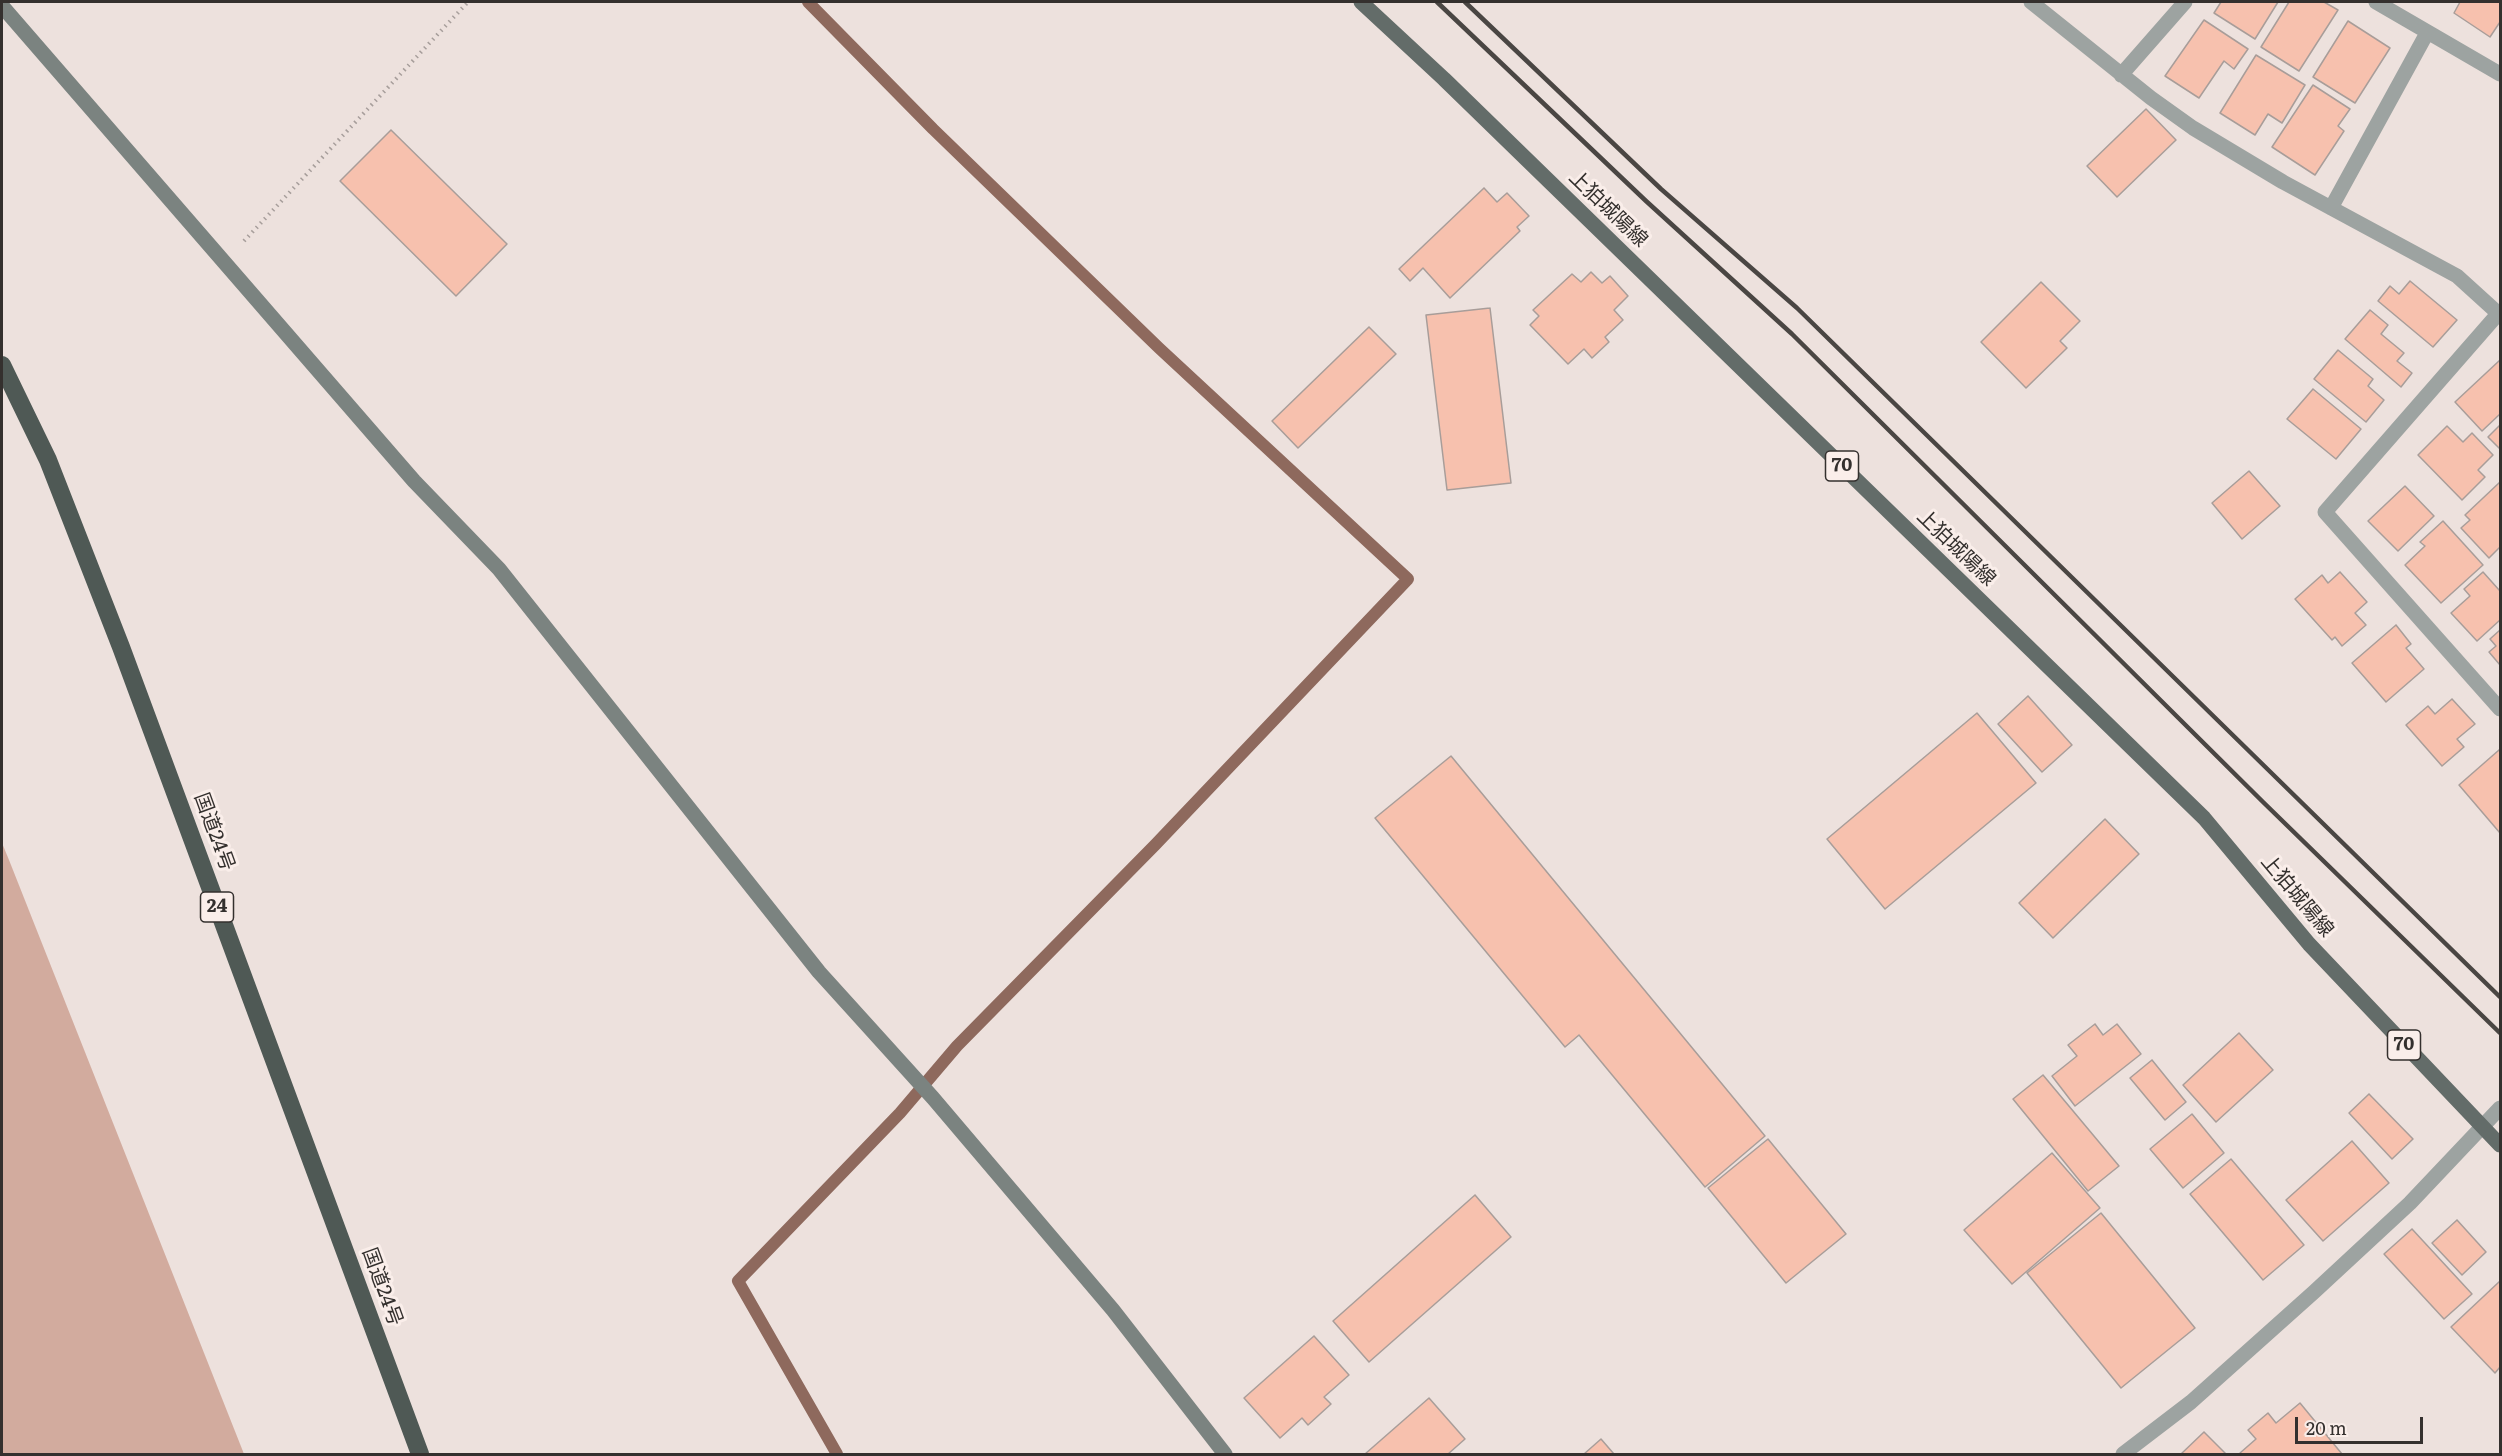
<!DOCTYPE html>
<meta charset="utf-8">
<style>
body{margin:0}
#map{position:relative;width:2502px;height:1456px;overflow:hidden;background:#ede1dd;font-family:Literata,serif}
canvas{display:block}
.frame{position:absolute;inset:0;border:3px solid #34302e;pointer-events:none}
.scale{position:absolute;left:2295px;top:1417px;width:128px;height:27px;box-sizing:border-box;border:3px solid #34302e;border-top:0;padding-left:8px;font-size:18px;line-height:21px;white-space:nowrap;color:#34302e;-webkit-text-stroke:4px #faeeea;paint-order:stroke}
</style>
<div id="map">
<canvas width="2502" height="1456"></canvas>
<div class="frame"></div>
<div class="scale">20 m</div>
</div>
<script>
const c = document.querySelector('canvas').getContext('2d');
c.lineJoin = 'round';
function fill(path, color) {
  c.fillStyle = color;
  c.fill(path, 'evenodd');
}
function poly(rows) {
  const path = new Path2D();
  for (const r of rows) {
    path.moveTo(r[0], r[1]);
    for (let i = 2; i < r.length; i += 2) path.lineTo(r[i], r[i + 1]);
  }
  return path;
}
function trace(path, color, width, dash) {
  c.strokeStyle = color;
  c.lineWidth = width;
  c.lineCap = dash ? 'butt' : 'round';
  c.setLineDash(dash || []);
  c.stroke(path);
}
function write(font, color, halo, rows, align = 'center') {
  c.font = font + ' Literata,"Noto Sans JP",serif';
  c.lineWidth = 6;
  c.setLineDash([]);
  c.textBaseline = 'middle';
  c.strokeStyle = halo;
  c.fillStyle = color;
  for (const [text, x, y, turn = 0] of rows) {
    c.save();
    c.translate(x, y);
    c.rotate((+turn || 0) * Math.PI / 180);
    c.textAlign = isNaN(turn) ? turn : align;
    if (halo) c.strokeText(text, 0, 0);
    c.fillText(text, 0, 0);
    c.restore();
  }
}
const green = poly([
 [2,843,9,860,244,1454,2,1454]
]);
const stream = poly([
 [808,2,933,129,1159,348,1408,579,1155,845,957,1046,900,1113,738,1281,837,1454]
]);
const building = poly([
 [2221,2,2278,2,2255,39,2214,13,2221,2],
 [2289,2,2324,2,2338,10,2299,71,2261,47,2289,2],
 [2460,2,2500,2,2500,22,2490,37,2454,13,2460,2],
 [2204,20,2248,49,2234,69,2224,61,2199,98,2165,76,2204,20],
 [2348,21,2390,48,2355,103,2313,77,2348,21],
 [2256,55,2305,85,2282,123,2268,114,2255,135,2220,113,2256,55],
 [2313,85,2350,109,2338,126,2344,131,2315,175,2272,147,2313,85],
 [2146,109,2176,140,2117,197,2087,166,2146,109],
 [391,130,507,244,456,296,340,181,391,130],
 [1484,188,1497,202,1507,193,1529,216,1517,227,1520,231,1450,298,1423,268,1410,281,1399,269,1484,188],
 [1591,272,1602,283,1610,276,1628,296,1614,310,1623,320,1605,337,1609,342,1592,358,1584,349,1568,364,1530,325,1539,316,1533,310,1572,274,1581,282,1591,272],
 [2410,281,2457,320,2433,347,2378,301,2390,286,2399,294,2410,281],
 [2041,282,2080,321,2060,341,2067,348,2026,388,1981,342,2041,282],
 [1490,308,1511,483,1447,490,1426,315,1490,308],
 [2370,310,2388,325,2381,334,2404,353,2397,361,2412,373,2401,387,2345,339,2370,310],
 [1369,327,1396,354,1298,448,1272,421,1369,327],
 [2338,350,2373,379,2368,386,2384,400,2366,422,2314,379,2338,350],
 [2500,360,2500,414,2482,431,2455,402,2500,360],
 [2313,389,2361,429,2336,459,2287,419,2313,389],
 [2500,425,2500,449,2488,437,2500,425],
 [2447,426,2463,442,2472,433,2493,455,2478,470,2485,477,2462,500,2418,455,2447,426],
 [2249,471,2280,506,2242,539,2212,503,2249,471],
 [2500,482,2500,547,2489,558,2461,528,2470,520,2465,515,2500,482],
 [2405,486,2434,516,2398,551,2368,521,2405,486],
 [2443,521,2483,565,2441,603,2405,565,2425,546,2420,542,2443,521],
 [2340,572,2367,602,2355,613,2366,625,2342,646,2335,637,2332,640,2295,599,2322,575,2328,583,2340,572],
 [2483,572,2500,591,2500,620,2477,641,2451,613,2470,596,2464,589,2483,572],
 [2396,625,2411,644,2406,648,2424,669,2386,702,2352,663,2396,625],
 [2500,630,2500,665,2489,652,2496,646,2490,639,2500,630],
 [2028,696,2072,745,2042,772,1998,724,2028,696],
 [2452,699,2475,724,2457,739,2464,747,2442,766,2406,725,2428,706,2435,714,2452,699],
 [1977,713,2036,783,1885,909,1827,839,1977,713],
 [2499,750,2500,752,2500,833,2459,785,2499,750],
 [1451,756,1765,1136,1705,1187,1579,1035,1565,1047,1375,818,1451,756],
 [2105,819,2139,854,2053,938,2019,903,2105,819],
 [2095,1024,2103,1035,2117,1024,2141,1054,2075,1106,2052,1076,2077,1056,2068,1045,2095,1024],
 [2239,1033,2273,1070,2216,1122,2183,1085,2239,1033],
 [2152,1060,2186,1102,2165,1120,2130,1078,2152,1060],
 [2043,1075,2119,1166,2088,1191,2013,1099,2043,1075],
 [2369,1094,2413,1139,2392,1159,2349,1113,2369,1094],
 [2192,1114,2224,1153,2183,1188,2150,1149,2192,1114],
 [1768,1139,1846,1234,1786,1283,1708,1188,1768,1139],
 [2352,1141,2389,1183,2323,1241,2286,1200,2352,1141],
 [2052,1153,2100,1208,2012,1284,1964,1230,2052,1153],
 [2231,1159,2304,1245,2263,1280,2190,1194,2231,1159],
 [1475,1195,1511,1237,1369,1362,1333,1321,1475,1195],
 [2101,1213,2195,1328,2121,1388,2027,1273,2101,1213],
 [2457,1220,2486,1252,2462,1275,2432,1243,2457,1220],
 [2412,1229,2472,1294,2444,1319,2384,1254,2412,1229],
 [2500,1281,2500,1367,2495,1373,2451,1327,2500,1281],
 [1314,1336,1349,1375,1324,1397,1331,1404,1308,1425,1302,1418,1280,1438,1244,1398,1314,1336],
 [1429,1398,1465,1439,1448,1454,1365,1454,1429,1398],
 [2300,1403,2342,1454,2241,1454,2240,1453,2256,1439,2248,1430,2268,1413,2276,1423,2300,1403],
 [2204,1432,2226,1454,2181,1454,2204,1432],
 [1601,1439,1614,1454,1584,1454,1601,1439]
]);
const path = poly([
 [244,241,468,2]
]);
const street = poly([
 [2031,2,2151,98,2193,128,2283,182,2457,276,2500,315],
 [2376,2,2500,74],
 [2121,75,2185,2],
 [2331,208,2427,33],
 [2498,314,2325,512,2500,709],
 [2123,1454,2191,1402,2314,1292,2410,1203,2500,1108]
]);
const secondary = poly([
 [2,6,414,481,499,569,819,972,933,1098,1113,1310,1225,1454]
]);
const primary = poly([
 [1361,2,1444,79,2204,818,2309,944,2500,1145]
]);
const highway = poly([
 [2,365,48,460,121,647,420,1454]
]);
const rail = poly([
 [1437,2,1646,201,1792,334,2263,802,2500,1033],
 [1465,2,1661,189,1797,308,2500,997]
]);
const shields = [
 [1842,466,33],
 [217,907,33],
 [2404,1045,33]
];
const shieldNames = [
 ["70",1842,466],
 ["24",217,907],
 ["70",2404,1045]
];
const streetNames = [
 ["上狛城陽線",1608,209,44],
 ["上狛城陽線",1956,548,44],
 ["国道24号",214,832,70],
 ["上狛城陽線",2297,896,50],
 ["国道24号",382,1287,70]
];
fill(green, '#d2ab9e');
trace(stream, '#8e695d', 12);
fill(building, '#f7c1ae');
trace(building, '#a89d99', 1.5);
trace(path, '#a79e9b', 4, [1.5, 4.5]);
trace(street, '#9da3a1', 15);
trace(secondary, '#7b8380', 15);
trace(primary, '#636c69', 15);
trace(highway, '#4f5955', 18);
trace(rail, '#4a4643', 4.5);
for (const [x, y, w] of shields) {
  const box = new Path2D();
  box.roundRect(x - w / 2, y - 15, w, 30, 4.5);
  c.fillStyle = '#faeeea';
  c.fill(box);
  trace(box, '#34302e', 1.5);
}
write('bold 18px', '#34302e', null, shieldNames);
write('20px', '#34302e', '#faeeea', streetNames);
</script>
